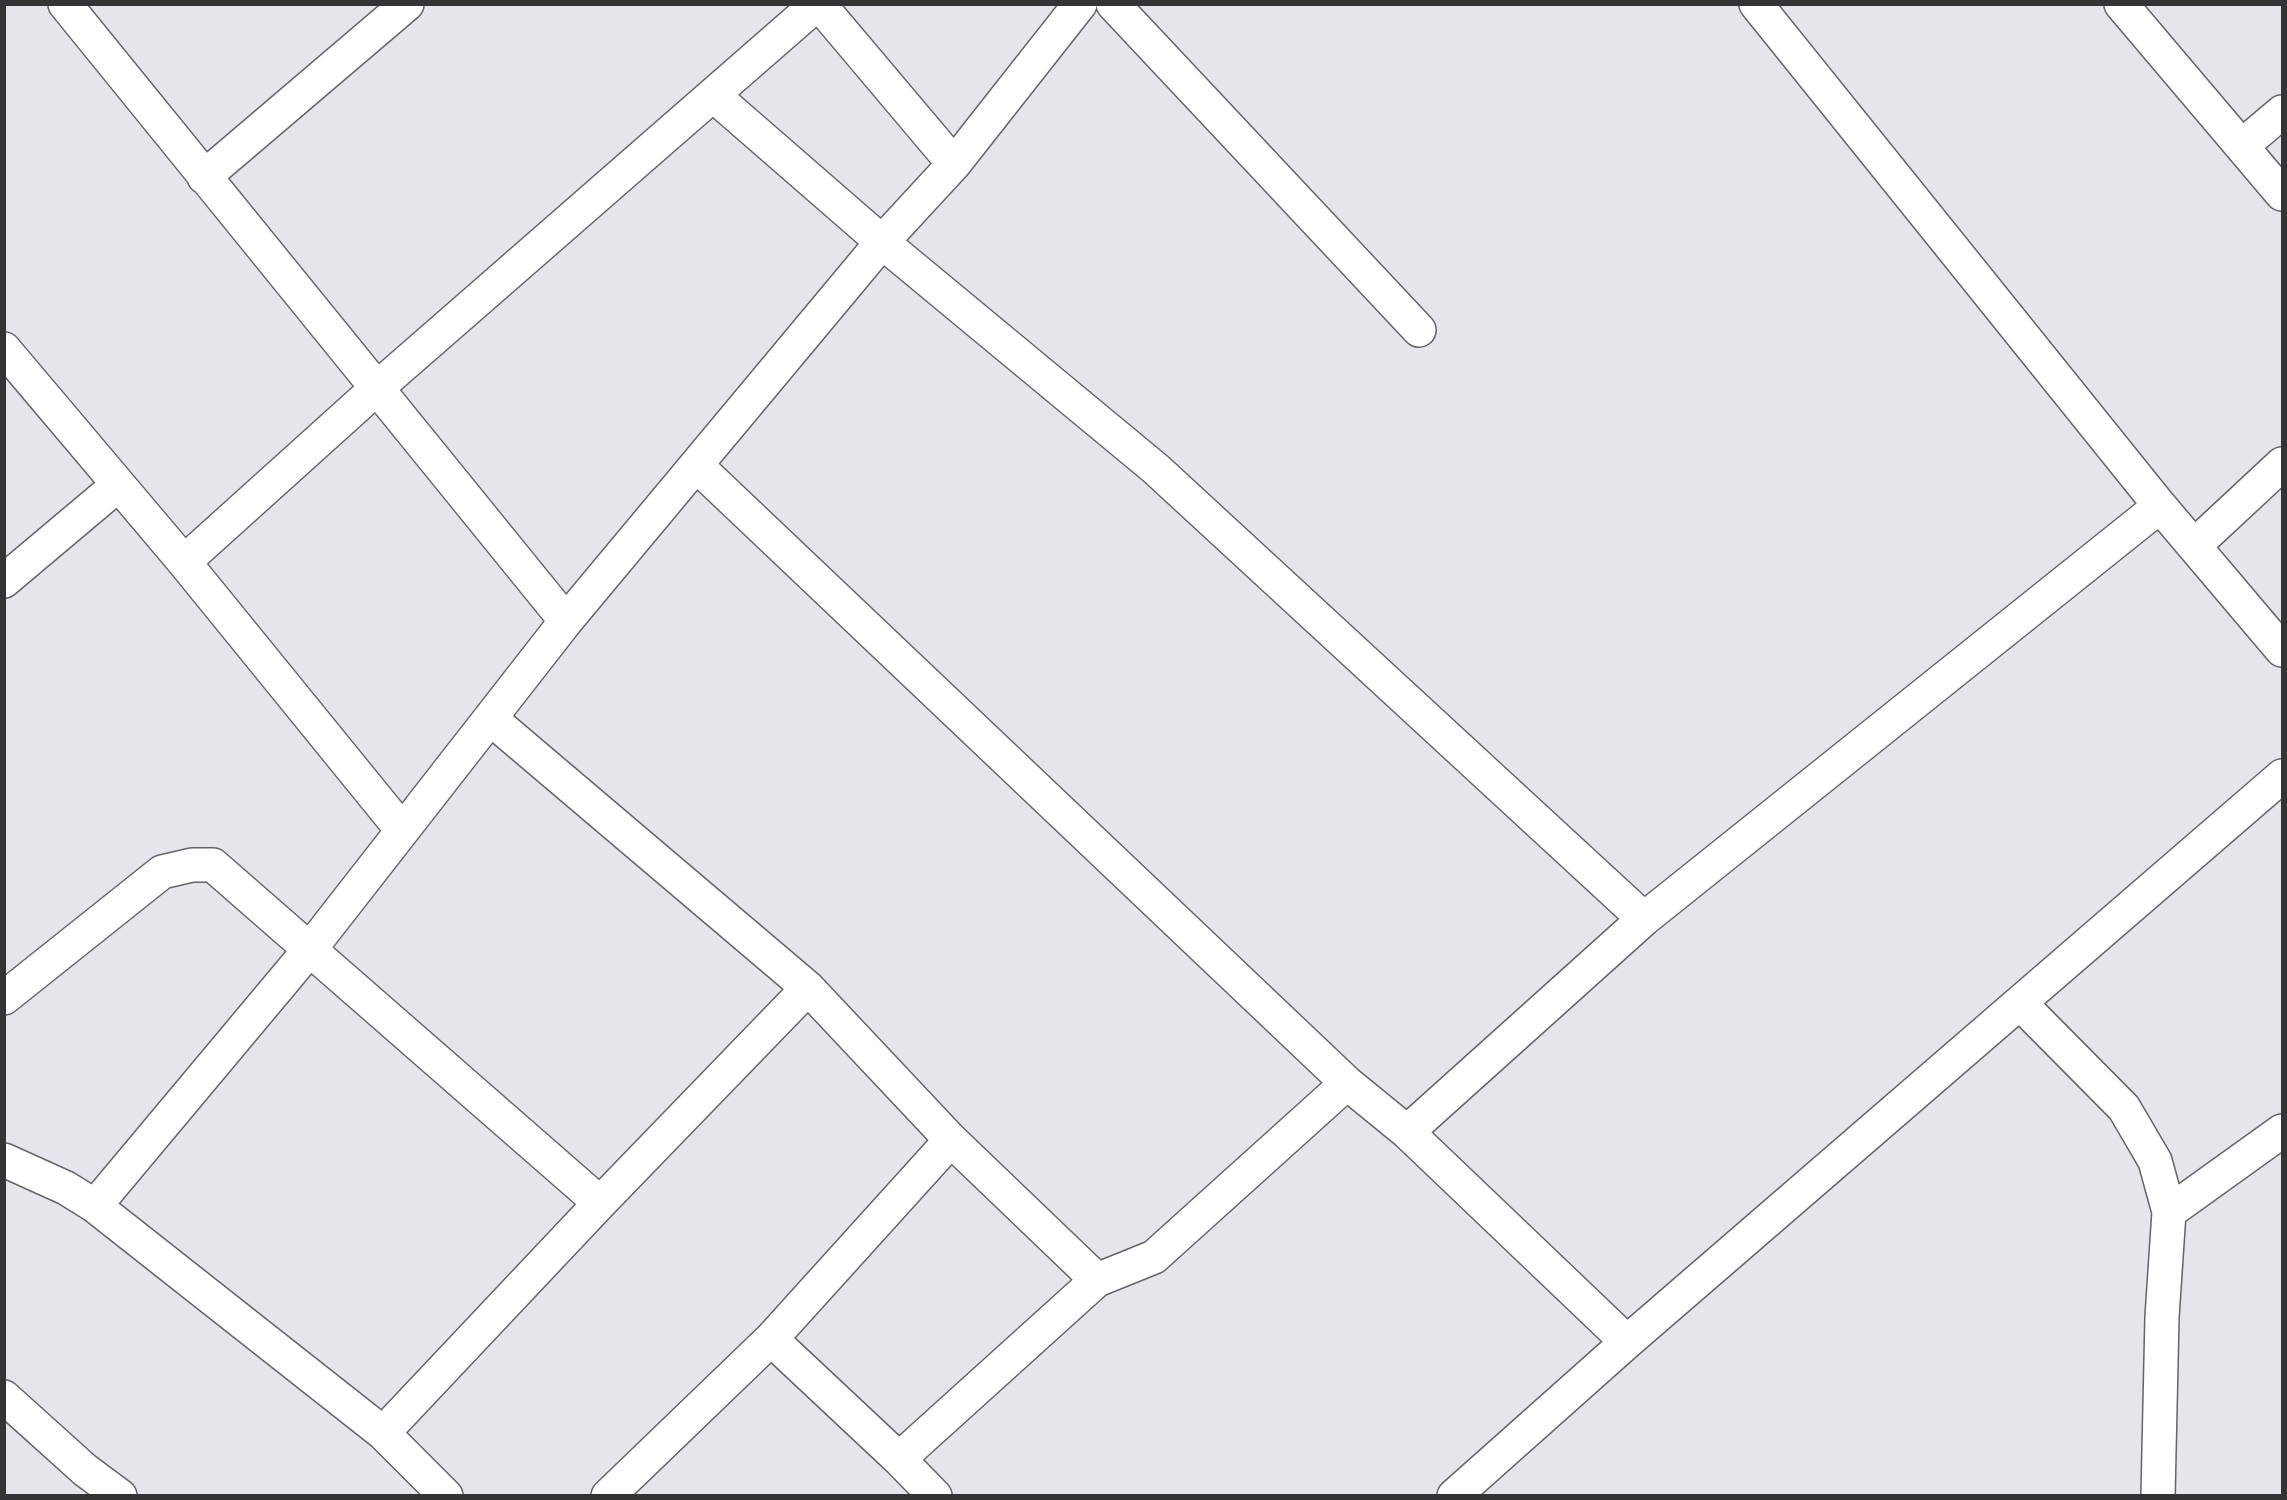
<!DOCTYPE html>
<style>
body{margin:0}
#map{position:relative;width:2287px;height:1500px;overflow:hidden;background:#e5e5eb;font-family:Montserrat,sans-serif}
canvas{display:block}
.frame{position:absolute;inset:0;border:6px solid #343436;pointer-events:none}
</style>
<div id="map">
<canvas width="2287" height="1500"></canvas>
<div class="frame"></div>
</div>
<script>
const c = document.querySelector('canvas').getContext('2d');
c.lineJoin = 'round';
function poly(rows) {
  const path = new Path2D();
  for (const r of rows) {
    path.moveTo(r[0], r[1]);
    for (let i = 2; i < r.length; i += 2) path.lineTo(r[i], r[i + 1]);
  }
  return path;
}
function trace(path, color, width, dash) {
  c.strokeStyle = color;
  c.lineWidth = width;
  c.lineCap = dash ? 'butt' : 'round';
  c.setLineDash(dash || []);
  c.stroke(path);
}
const minor = poly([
 [65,4,566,621],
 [819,4,954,164],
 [1113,4,1419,330],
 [1756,4,2160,506,2282,650],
 [2121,4,2282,194],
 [713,95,882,242,1156,469,1644,919],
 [2243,145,2282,112],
 [204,177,407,4],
 [4,349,184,562,402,830],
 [697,466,1347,1083,1407,1132,1627,1342],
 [2194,546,2282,464],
 [184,562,377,388,817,4],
 [4,581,118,485],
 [491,719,808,988,951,1140,1097,1280],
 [4,998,162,872,192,865,213,865,600,1203],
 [2021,1004,2124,1108,2155,1161,2169,1212,2162,1317,2158,1496],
 [1407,1132,1644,919,2160,506],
 [4,1160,66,1188,95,1206,383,1433,446,1496],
 [95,1206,310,949,566,621,882,242,954,164,1080,4],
 [2169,1212,2282,1131],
 [771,1339,899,1459,935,1496],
 [4,1397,85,1470,120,1496],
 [383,1433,600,1203,808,988],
 [899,1459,1097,1280,1154,1257,1347,1083],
 [608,1496,771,1339,951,1140],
 [1454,1496,1627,1342,2282,776]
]);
trace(minor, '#64646a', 36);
trace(minor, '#fff', 33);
</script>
